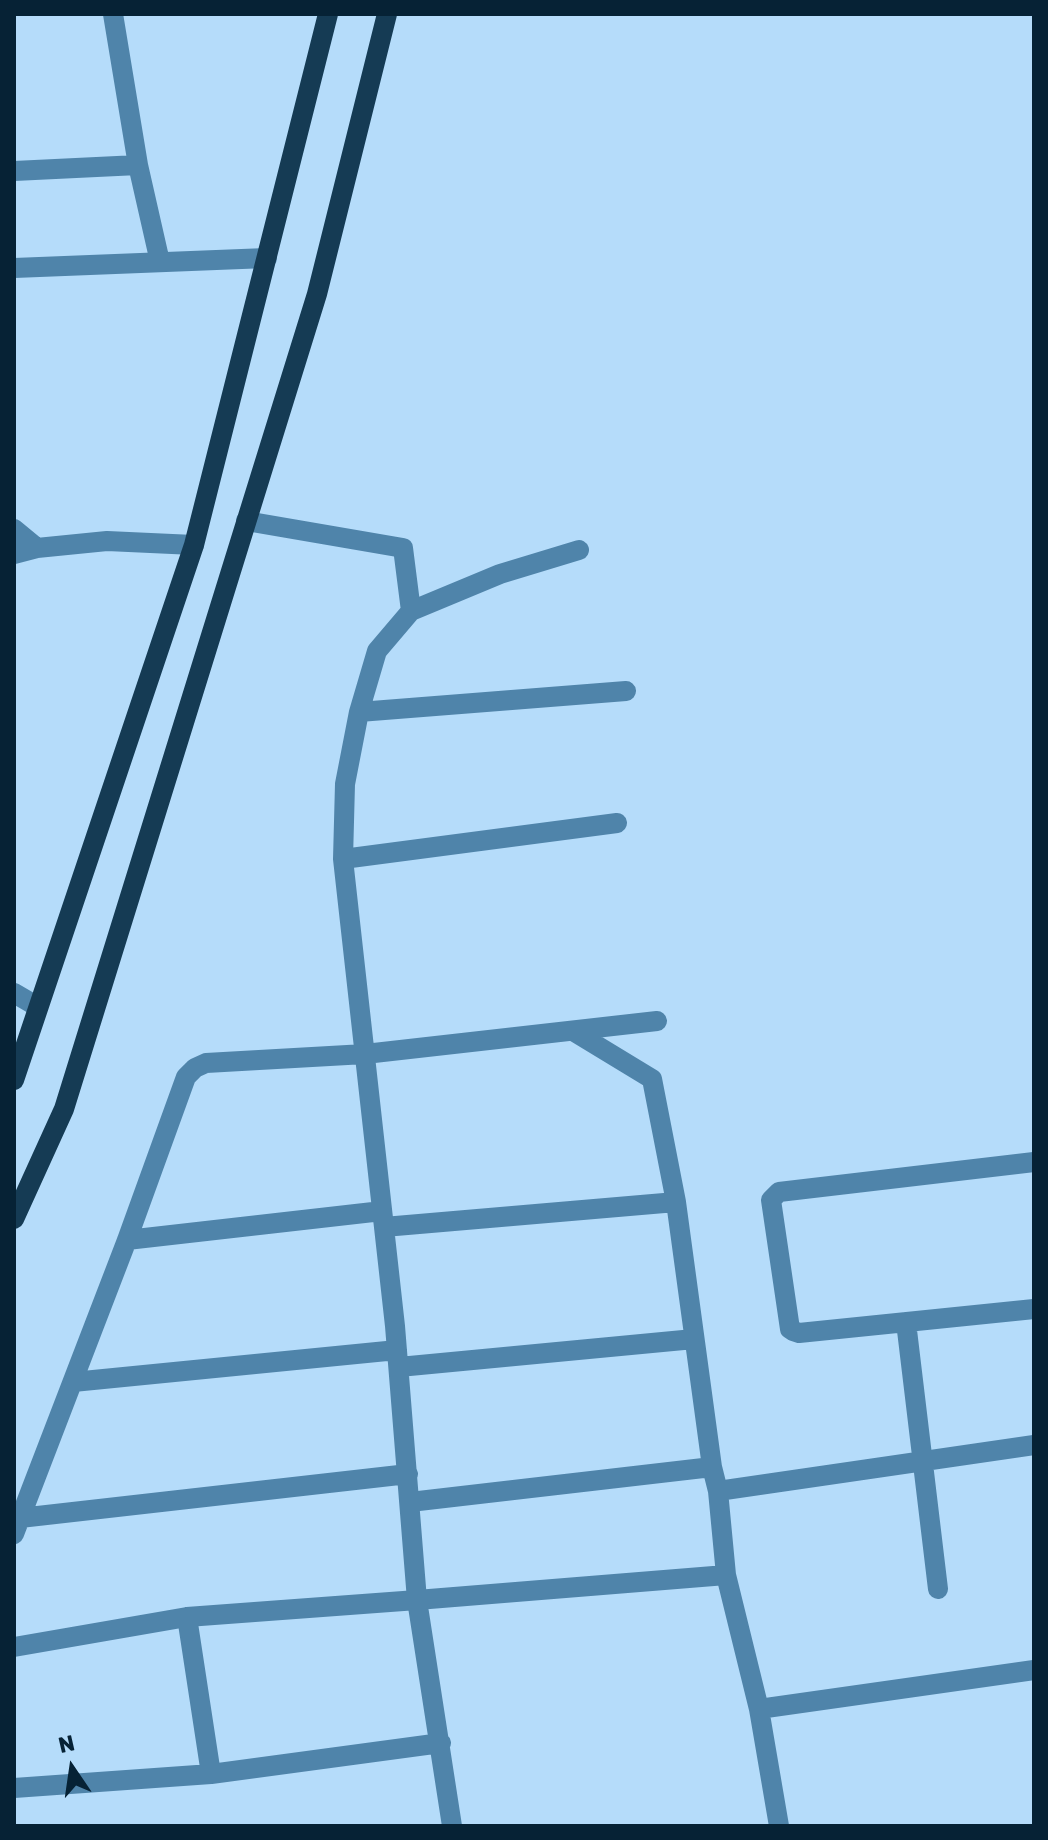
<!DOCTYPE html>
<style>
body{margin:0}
#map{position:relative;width:1048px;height:1840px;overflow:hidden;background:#b5dcfa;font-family:Rubik,sans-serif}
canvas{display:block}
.frame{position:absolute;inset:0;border:16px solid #062235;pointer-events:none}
.north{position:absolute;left:32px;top:1728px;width:80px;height:80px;-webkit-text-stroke:6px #b5dcfa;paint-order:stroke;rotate:347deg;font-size:22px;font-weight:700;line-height:32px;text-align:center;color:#062235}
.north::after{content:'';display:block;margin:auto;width:28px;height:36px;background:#062235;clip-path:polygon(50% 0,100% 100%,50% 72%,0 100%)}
</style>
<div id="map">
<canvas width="1048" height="1840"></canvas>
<div class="frame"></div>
<div class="north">N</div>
</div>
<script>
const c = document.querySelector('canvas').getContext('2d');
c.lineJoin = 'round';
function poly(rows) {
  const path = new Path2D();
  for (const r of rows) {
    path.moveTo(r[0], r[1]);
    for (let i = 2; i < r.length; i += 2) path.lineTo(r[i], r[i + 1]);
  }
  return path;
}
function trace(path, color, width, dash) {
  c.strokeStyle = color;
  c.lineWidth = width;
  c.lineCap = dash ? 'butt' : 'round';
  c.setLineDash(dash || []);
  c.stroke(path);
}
const minor = poly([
 [113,14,138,165,160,262],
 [14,171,138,165],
 [14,268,267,258],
 [246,521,403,548,411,611],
 [14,529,37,548],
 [14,554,37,548,107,541,194,545],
 [359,712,377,651,411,611,500,574,579,550],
 [343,859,617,823],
 [14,993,38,1007],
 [573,1031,652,1079,676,1202],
 [1034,1162,779,1192,771,1200,790,1329,793,1331,799,1333,1034,1309],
 [384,1227,676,1202,712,1467,718,1491,726,1575,417,1600,452,1826],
 [127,1240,382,1211],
 [906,1322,938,1589],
 [399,1367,694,1339],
 [73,1382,397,1350],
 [718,1491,1034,1445],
 [410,1502,712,1467],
 [20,1518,408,1474],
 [14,1534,127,1240,186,1077,195,1068,206,1063,365,1054,657,1021],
 [726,1575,759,1709,779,1826],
 [187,1617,211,1774],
 [14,1647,187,1617,417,1600,395,1326,343,859,345,784,359,712,626,691],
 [759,1709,1034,1670],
 [14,1788,211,1774,441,1743]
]);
const major = poly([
 [14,1080,194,545,328,14],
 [14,1219,64,1109,317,294,387,14]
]);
trace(minor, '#4f84aa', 20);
trace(major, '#153b54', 20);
</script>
